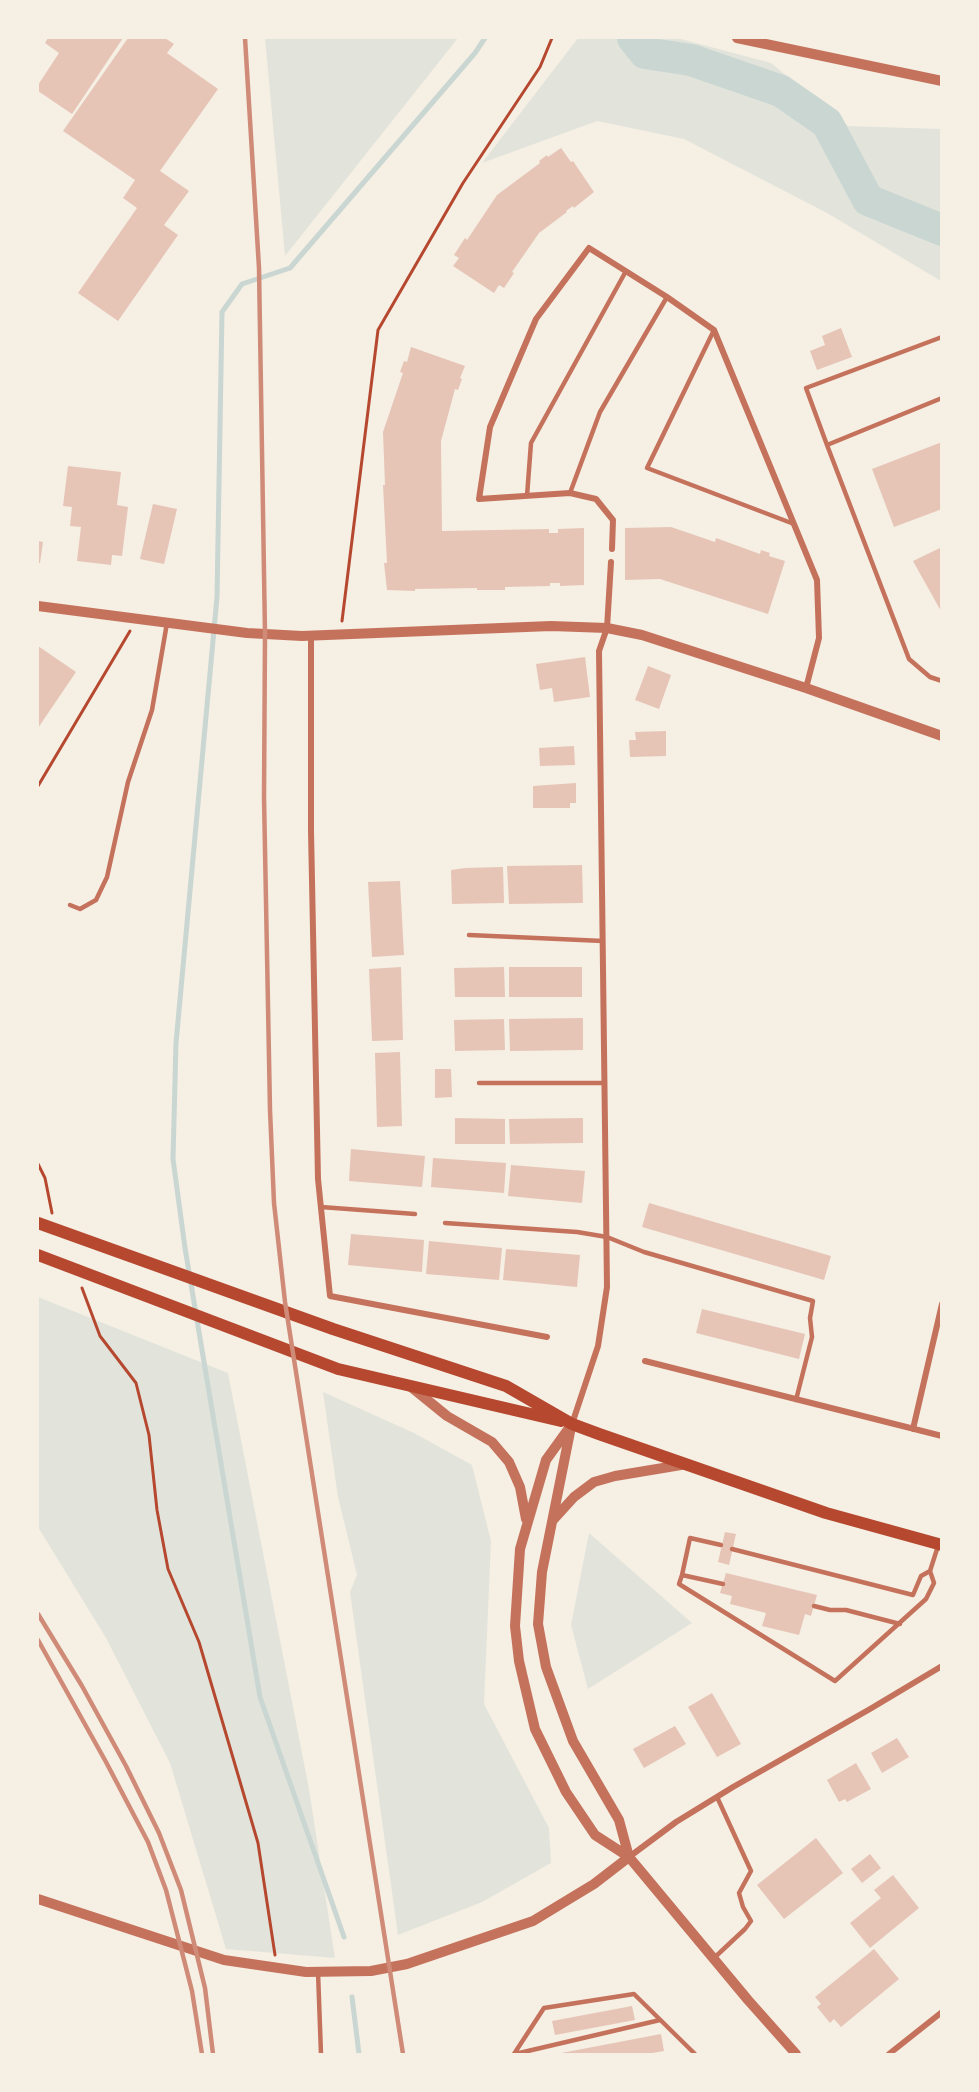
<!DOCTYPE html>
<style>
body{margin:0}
#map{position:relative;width:979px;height:2092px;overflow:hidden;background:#f6efe4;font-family:Poppins,sans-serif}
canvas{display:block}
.frame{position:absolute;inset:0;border:39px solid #f6efe4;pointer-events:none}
</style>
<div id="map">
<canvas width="979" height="2092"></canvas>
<div class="frame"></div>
</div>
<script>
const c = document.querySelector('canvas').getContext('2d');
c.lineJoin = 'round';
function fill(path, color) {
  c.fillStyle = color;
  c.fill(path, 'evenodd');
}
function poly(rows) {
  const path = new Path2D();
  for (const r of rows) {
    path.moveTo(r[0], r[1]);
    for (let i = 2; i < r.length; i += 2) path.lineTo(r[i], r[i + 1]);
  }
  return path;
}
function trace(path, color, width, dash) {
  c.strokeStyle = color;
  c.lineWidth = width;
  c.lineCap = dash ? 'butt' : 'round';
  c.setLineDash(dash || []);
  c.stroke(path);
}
const green = poly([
 [265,38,458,38,285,256],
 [578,38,677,38,771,63,848,126,941,129,941,281,827,213,684,139,597,121,482,163],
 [38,1297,228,1373,309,1789,335,1958,226,1949,170,1763,106,1638,38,1527],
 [323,1392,414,1433,472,1465,491,1541,484,1704,549,1828,551,1863,482,1902,398,1935,350,1592,357,1575,338,1497],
 [589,1533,692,1623,588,1689,571,1625]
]);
const stream = poly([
 [344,1937,260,1697,185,1248,173,1159,176,1043,217,597,222,312,242,284,290,268,475,53,485,38],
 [352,1997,359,2054]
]);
const river = poly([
 [633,38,645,53,691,60,781,91,827,123,868,200,942,230]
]);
const building = poly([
 [48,38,123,38,72,114,38,91,38,85,59,53,45,43],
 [128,38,165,38,174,44,167,53,218,89,160,171,189,191,164,225,178,235,118,321,78,293,137,208,123,198,135,180,63,131],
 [561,148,571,162,573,161,594,192,574,208,573,206,566,211,567,212,539,233,512,272,514,273,504,288,499,285,494,293,453,266,459,258,454,255,465,238,467,240,497,195,540,163,539,161,547,155,548,157],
 [841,328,852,357,817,370,810,351,825,345,822,336],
 [411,347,465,366,460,378,462,379,458,390,455,389,441,441,442,531,549,529,549,533,558,533,558,529,584,528,584,585,560,586,560,583,550,583,550,586,505,587,505,590,477,590,477,588,415,589,415,591,387,590,384,563,387,563,383,485,385,485,383,432,403,373,400,372,404,361,407,362],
 [942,442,942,509,894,527,872,469],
 [68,466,121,472,117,505,128,507,122,556,112,555,111,565,77,561,81,527,70,526,72,507,63,506],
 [153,504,177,509,164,564,140,559],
 [671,527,715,542,716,538,760,554,761,550,770,553,769,556,785,561,768,614,660,579,625,580,625,528],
 [38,541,43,542,40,563,38,563],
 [942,547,942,613,913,561],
 [38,646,76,672,38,728],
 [585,657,590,697,554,702,552,688,540,690,536,664],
 [648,666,671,675,659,709,635,700],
 [666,731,666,756,630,757,629,740,636,740,635,732],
 [574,746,575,765,540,766,539,748],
 [576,783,576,803,570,803,570,808,533,808,533,786],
 [582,865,583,903,509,904,507,866],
 [503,867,504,903,452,904,451,870,465,868],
 [400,881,404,955,372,957,368,882],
 [401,967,403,1040,372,1041,369,969],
 [504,967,505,997,455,997,454,968],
 [509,967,582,967,582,997,509,997],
 [583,1018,583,1050,510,1051,509,1019],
 [504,1019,505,1050,455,1051,454,1020],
 [400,1052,402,1126,377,1127,375,1053],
 [435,1069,451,1069,452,1097,435,1098],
 [455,1118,505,1119,505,1144,455,1144],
 [583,1118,583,1143,510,1144,509,1119],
 [351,1149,425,1156,422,1187,349,1181],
 [433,1158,506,1163,504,1193,431,1187],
 [511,1165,585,1171,582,1203,508,1196],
 [649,1203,831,1256,824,1280,642,1227],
 [351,1234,424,1240,422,1272,348,1265],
 [429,1241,502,1248,499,1280,426,1274],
 [506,1249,580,1255,577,1287,503,1280],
 [702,1309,805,1334,799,1359,696,1333],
 [725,1532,736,1534,729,1565,718,1562],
 [726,1573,817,1595,811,1616,805,1614,799,1635,762,1626,766,1613,730,1604,732,1596,720,1593],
 [712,1693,741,1744,717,1757,688,1707],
 [675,1726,686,1744,644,1768,633,1749],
 [897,1738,909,1757,882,1773,871,1753],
 [856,1763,871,1789,847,1802,845,1799,839,1802,827,1780],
 [816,1838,843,1873,784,1919,757,1885],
 [870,1854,881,1868,862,1883,851,1869],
 [893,1875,919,1908,870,1948,850,1923,881,1898,874,1890],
 [874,1949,899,1979,841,2027,834,2019,830,2023,817,2007,821,2004,815,1997],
 [632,2006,635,2020,555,2035,552,2021],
 [661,2034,664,2051,647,2054,556,2054]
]);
const path = poly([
 [342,621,378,330,463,183,540,67,552,38],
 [38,786,130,631],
 [38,1164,45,1178,52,1213],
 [82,1288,100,1336,136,1383,149,1435,157,1510,168,1569,199,1642,258,1843,275,1955]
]);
const service = poly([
 [714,330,647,468,794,524],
 [942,398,827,445,909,659,930,677,942,681],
 [827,445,806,388,942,337],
 [570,493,600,412,667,297],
 [527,496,531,443,626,271],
 [70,905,80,909,96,900,107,877,128,782,152,710,167,623],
 [469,935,603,941],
 [479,1083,605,1083],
 [321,1207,415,1214],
 [445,1223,577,1232,607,1237,644,1252,813,1301,810,1318,812,1337,796,1400],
 [721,1545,690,1538,682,1575,723,1584],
 [732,1549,913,1595,921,1576,930,1571],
 [682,1575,679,1584,835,1681,926,1599,934,1583,930,1571,938,1546],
 [814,1606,830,1610,846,1610,900,1624],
 [714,1958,745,1929,751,1921,743,1907,739,1893,751,1871,717,1797],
 [318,1972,321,2054],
 [514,2054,544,2008,634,1994,695,2054],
 [515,2054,660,2020]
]);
const minor = poly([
 [612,549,613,520,596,499,570,493,479,499,490,427,536,319,589,248,667,297,714,330,817,580,819,638,806,688],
 [311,636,311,831,318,1179,330,1296,547,1337],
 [645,1361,942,1436],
 [572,1424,598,1346,607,1287,599,651,607,628,611,562],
 [913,1429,942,1304],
 [629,1857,676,1822,733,1787,870,1709,942,1666],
 [889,2054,942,2012]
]);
const tertiary = poly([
 [737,38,942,81],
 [38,606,247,633,302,636,551,626,607,628,642,635,806,688,942,736],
 [410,1386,447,1416,492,1442,509,1462,520,1487,526,1519],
 [572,1424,546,1460,520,1549,515,1626,519,1661,535,1729,566,1792,595,1835,629,1857,748,2000,796,2054],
 [571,1427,542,1572,538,1624,546,1667,573,1741,619,1820,629,1857],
 [554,1519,574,1497,594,1482,615,1476,687,1464],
 [38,1899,224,1960,306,1972,371,1971,407,1964,533,1921,594,1884,629,1857]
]);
const secondary = poly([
 [38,1223,333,1329,506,1386,572,1424,599,1434,826,1513,942,1545],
 [38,1255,338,1369,561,1421]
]);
const rail = poly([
 [245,38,259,268,265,634,264,797,270,1110,274,1203,285,1302,403,2054],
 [38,1614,82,1686,126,1766,159,1833,181,1890,205,1988,213,2054],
 [38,1640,106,1762,148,1842,166,1890,192,1991,202,2054]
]);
fill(green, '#e2e4dc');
trace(stream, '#c9d6d2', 5);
trace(river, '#c9d6d2', 32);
fill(building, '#e6c5b7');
trace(path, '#b5482f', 3);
trace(service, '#c5725c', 4.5);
trace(minor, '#c5725c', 6);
trace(tertiary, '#c5725c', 10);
trace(secondary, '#b5482f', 12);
trace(rail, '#cf8b77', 4.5);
</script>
